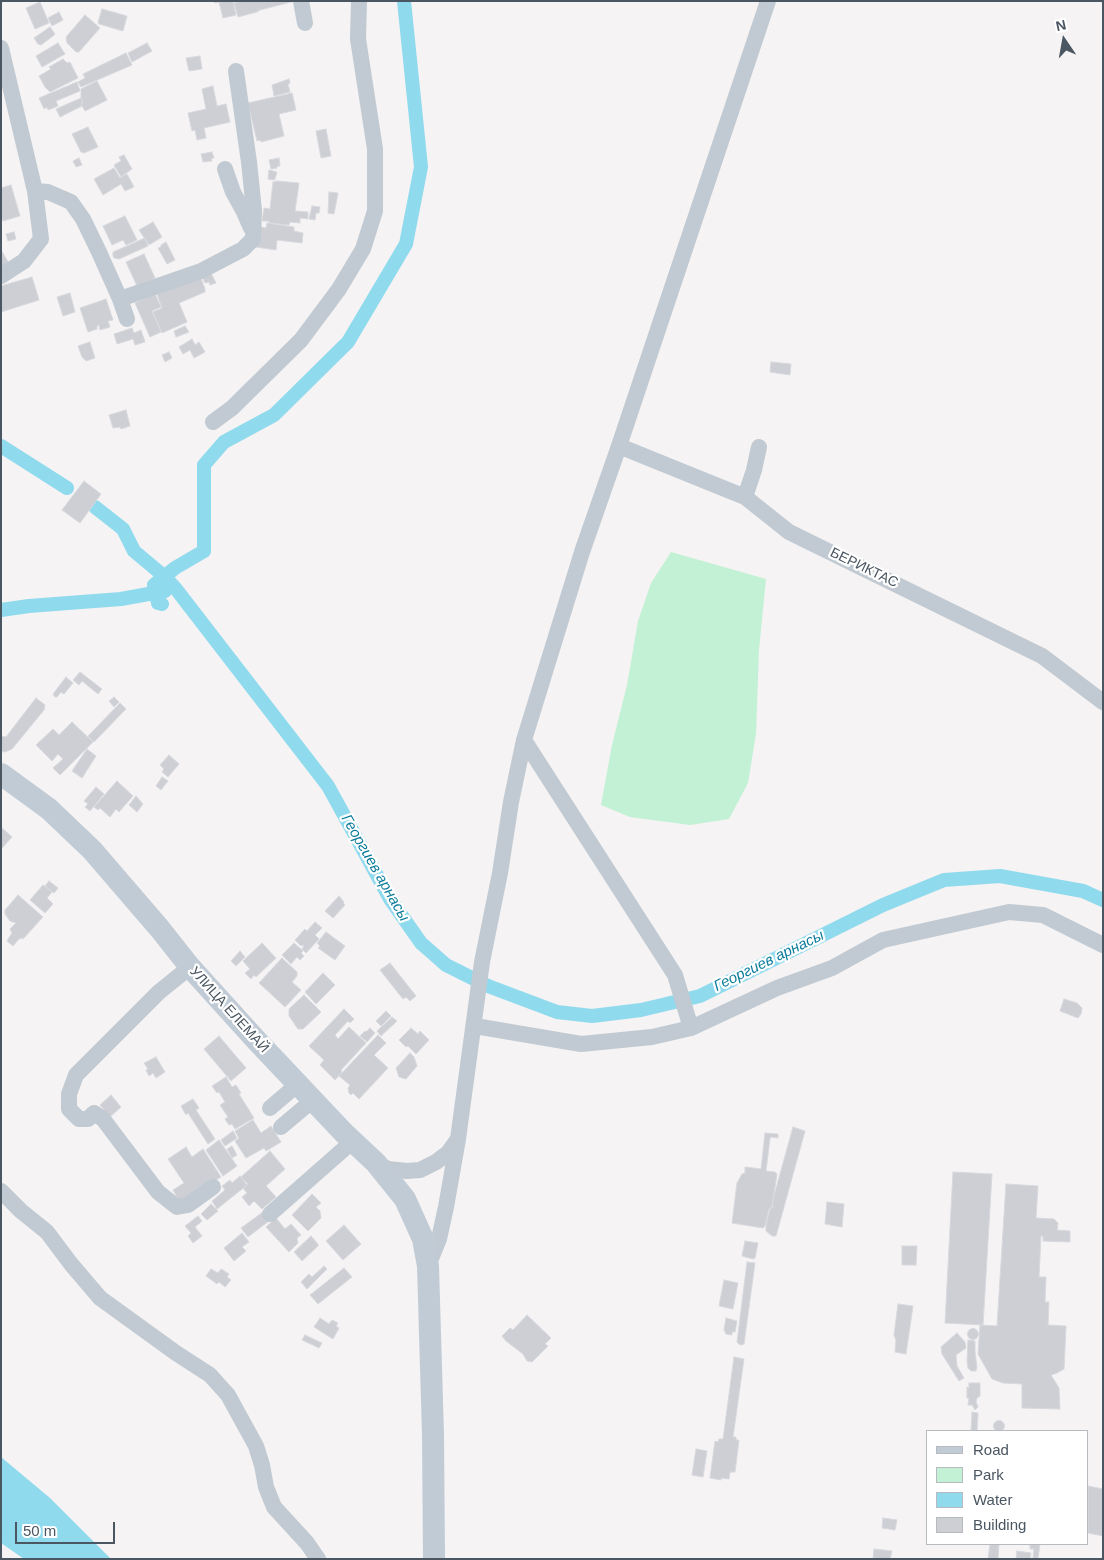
<!DOCTYPE html>
<meta charset="utf-8">
<style>
body{margin:0}
#map{position:relative;width:1104px;height:1560px;overflow:hidden;background:#f5f3f3;font-family:Helvetica,sans-serif}
canvas{display:block}
.frame{position:absolute;inset:0;border:2px solid #4a5661;pointer-events:none}
.legend{position:absolute;left:926px;top:1430px;width:162px;height:115px;box-sizing:border-box;background:#fff;border:1px solid #b7bbc0;margin:0;padding:6px 9px;list-style:none;font-size:15px;color:#4a5661}
.legend li{display:flex;align-items:center;gap:10px;height:25px}
.legend b{width:25px;border:1px solid #b7bbc0}
.north{position:absolute;left:1039px;top:15px;width:50px;height:50px;-webkit-text-stroke:4px #fff;paint-order:stroke;rotate:348deg;font-size:14px;font-weight:700;line-height:20px;text-align:center;color:#4a5661}
.north::after{content:'';display:block;margin:auto;width:18px;height:22px;background:#4a5661;clip-path:polygon(50% 0,100% 100%,50% 72%,0 100%)}
.scale{position:absolute;left:15px;top:1522px;width:100px;height:22px;box-sizing:border-box;border:2px solid #4a5661;border-top:0;padding-left:6px;font-size:15px;line-height:18px;white-space:nowrap;color:#4a5661;-webkit-text-stroke:4px #fff;paint-order:stroke}
</style>
<div id="map">
<canvas width="1104" height="1560"></canvas>
<div class="frame"></div>
<ul class="legend">
<li><b style="height:6px;background:#c1cbd6"></b>Road</li>
<li><b style="height:14px;background:#c3f1d5"></b>Park</li>
<li><b style="height:14px;background:#90daee"></b>Water</li>
<li><b style="height:14px;background:#cdcfd5"></b>Building</li>
</ul>
<div class="north">N</div>
<div class="scale">50 m</div>
</div>
<script>
const c = document.querySelector('canvas').getContext('2d');
c.lineJoin = 'round';
function fill(path, color) {
  c.fillStyle = color;
  c.fill(path, 'evenodd');
}
function poly(rows) {
  const path = new Path2D();
  for (const r of rows) {
    if (r.length === 3) {
      path.moveTo(r[0] + r[2], r[1]);
      path.arc(r[0], r[1], r[2], 0, 2 * Math.PI);
      continue;
    }
    path.moveTo(r[0], r[1]);
    for (let i = 2; i < r.length; i += 2) path.lineTo(r[i], r[i + 1]);
  }
  return path;
}
function trace(path, color, width, dash) {
  c.strokeStyle = color;
  c.lineWidth = width;
  c.lineCap = dash ? 'butt' : 'round';
  c.setLineDash(dash || []);
  c.stroke(path);
}
function write(font, color, halo, rows, align = 'center') {
  c.font = font + ' Helvetica,sans-serif';
  c.lineWidth = 4.5;
  c.setLineDash([]);
  c.textBaseline = 'middle';
  c.strokeStyle = halo;
  c.fillStyle = color;
  for (const [text, x, y, turn = 0] of rows) {
    c.save();
    c.translate(x, y);
    c.rotate((+turn || 0) * Math.PI / 180);
    c.textAlign = isNaN(turn) ? turn : align;
    if (halo) c.strokeText(text, 0, 0);
    c.fillText(text, 0, 0);
    c.restore();
  }
}
const green = poly([
 [671,552,766,579,759,650,756,734,748,783,729,819,690,825,630,817,601,805,612,745,627,685,638,621,651,583]
]);
const water = poly([
 [1,1457,50,1498,111,1559,24,1559,1,1543]
]);
const canal = poly([
 [1,446,67,488],
 [95,507,123,529,134,551,165,577,176,589,328,786,390,899,421,943,446,965,488,986,557,1012,592,1016,641,1010,700,996,883,905,944,880,1000,876,1083,891,1103,900],
 [162,604,158,603,154,585,175,568,204,551,204,465,224,442,274,415,348,342,406,244,421,167,404,1],
 [1,610,29,606,121,599,165,591]
]);
const building = poly([
 [213,1,234,1,233,2,236,15,223,18,219,2,215,3,213,1],
 [241,1,295,1,260,10,257,12,238,17,234,3,241,1],
 [40,2,49,23,35,29,26,8,40,2],
 [102,9,127,16,123,31,99,24,98,22,102,9],
 [59,12,63,20,52,26,48,18,59,12],
 [85,15,100,28,79,52,76,52,67,43,66,37,85,15],
 [50,27,55,34,53,36,41,45,38,44,34,38,50,27],
 [58,43,65,54,42,67,36,56,58,43],
 [147,43,152,51,132,62,128,53,147,43],
 [126,53,132,65,81,87,78,82,85,78,83,74,126,53],
 [200,56,202,69,189,71,186,58,200,56],
 [63,59,67,63,70,62,78,78,50,92,45,87,39,76,51,69,49,67,63,59],
 [289,79,290,83,288,84,290,92,274,96,272,85,289,79],
 [97,81,107,100,85,111,81,104,83,103,81,97,81,89,97,81],
 [77,82,80,91,56,101,58,106,48,110,47,107,44,109,39,98,77,82],
 [213,86,217,106,226,104,230,122,204,128,206,138,197,140,195,130,192,131,188,113,206,109,202,89,213,86],
 [292,93,296,110,279,114,284,136,261,142,261,140,257,141,248,103,292,93],
 [81,98,83,103,81,103,82,106,60,117,56,109,81,98],
 [88,127,98,147,84,153,81,152,72,134,88,127],
 [326,129,331,156,321,158,316,131,326,129],
 [212,152,214,158,211,159,212,161,203,162,201,154,212,152],
 [124,155,132,169,121,177,114,165,121,161,119,157,124,155],
 [79,158,82,165,76,167,73,161,79,158],
 [279,158,280,166,277,166,277,168,271,169,269,160,279,158],
 [114,168,120,178,127,174,134,187,125,191,121,184,103,195,94,179,114,168],
 [269,170,277,172,275,179,273,180,268,179,269,170],
 [277,181,299,183,295,211,308,212,308,219,300,218,300,223,290,222,289,225,269,223,269,221,262,221,264,208,270,209,273,182,277,181],
 [11,185,20,216,3,221,1,216,1,188,11,185],
 [329,192,338,193,334,214,328,213,329,192],
 [312,206,320,207,319,213,316,213,315,220,309,219,312,206],
 [125,216,137,240,126,245,123,240,112,245,103,226,125,216],
 [153,222,162,237,149,245,139,230,153,222],
 [267,223,294,227,294,231,303,233,302,243,277,240,276,250,256,247,261,227,266,228,267,223],
 [14,232,16,239,8,241,6,234,14,232],
 [145,238,148,246,119,259,114,258,113,256,113,252,145,238],
 [166,242,175,260,167,264,158,248,161,247,161,245,166,242],
 [1,250,10,265,1,270,1,250],
 [144,254,155,278,137,286,126,262,144,254],
 [211,273,216,283,210,285,209,282,205,283,202,277,211,273],
 [200,276,205,289,205,292,179,303,187,322,162,333,153,312,162,308,157,294,200,276],
 [32,277,39,300,1,312,1,286,32,277],
 [70,293,75,312,63,316,57,297,70,293],
 [155,294,161,307,152,311,161,332,150,337,135,303,155,294],
 [106,299,113,320,108,321,110,327,100,330,99,325,97,326,97,329,88,332,80,308,106,299],
 [185,326,189,332,176,337,174,331,185,326],
 [132,328,134,333,141,330,145,342,135,345,133,339,117,344,114,334,132,328],
 [192,339,195,345,199,342,205,352,194,358,190,350,183,354,179,347,192,339],
 [90,342,95,358,86,361,82,357,78,346,90,342],
 [169,352,172,358,165,362,162,355,169,352],
 [771,362,791,364,790,375,770,372,771,362],
 [126,410,130,426,121,429,120,427,113,428,109,415,126,410],
 [84,481,101,494,80,523,62,510,84,481],
 [80,672,102,689,98,694,82,681,79,685,73,680,80,672],
 [66,677,73,683,64,694,61,692,57,697,55,697,53,694,66,677],
 [114,697,119,702,114,707,109,701,114,697],
 [36,698,45,705,44,710,12,749,5,752,1,751,1,736,6,737,36,698],
 [120,703,126,709,94,742,88,736,120,703],
 [72,722,93,742,60,775,53,768,63,759,58,754,52,761,36,745,53,729,59,735,72,722],
 [87,749,96,756,82,778,72,771,87,749],
 [169,755,179,764,168,777,162,772,164,769,160,765,169,755],
 [162,777,168,781,161,790,156,786,162,777],
 [117,781,133,796,119,812,116,809,110,817,100,808,98,810,94,807,117,781],
 [96,787,104,794,90,811,85,807,88,804,84,801,96,787],
 [136,796,143,804,137,812,129,805,136,796],
 [1,827,12,837,2,848,1,847,1,827],
 [49,881,58,888,54,893,45,886,49,881],
 [43,885,52,892,47,898,53,904,45,913,30,900,43,885],
 [18,895,43,917,23,939,21,938,18,940,13,946,7,941,12,933,10,929,16,923,10,921,5,914,5,910,18,895],
 [339,896,344,902,343,903,345,905,333,918,325,911,339,896],
 [315,922,322,928,315,935,319,939,306,953,302,949,304,946,303,945,301,946,295,940,305,929,307,931,315,922],
 [326,932,345,946,335,960,318,948,320,946,317,943,326,932],
 [262,943,276,958,256,977,254,975,251,979,245,973,250,969,243,961,262,943],
 [294,943,303,951,301,953,304,956,300,960,297,957,291,964,282,955,294,943],
 [240,951,245,957,236,966,231,961,240,951],
 [282,958,297,972,297,976,292,982,301,990,285,1007,259,983,282,958],
 [390,963,416,996,410,1001,406,997,403,999,380,970,390,963],
 [323,973,335,985,316,1004,305,992,323,973],
 [304,995,321,1012,303,1029,298,1029,289,1016,289,1009,304,995],
 [1064,999,1077,1003,1082,1008,1081,1014,1078,1018,1060,1011,1064,999],
 [344,1009,354,1019,350,1023,348,1021,335,1035,338,1039,349,1027,366,1043,341,1070,342,1072,335,1080,320,1065,324,1060,309,1046,344,1009],
 [386,1011,391,1016,381,1026,376,1021,386,1011],
 [392,1017,397,1021,381,1036,377,1031,392,1017],
 [370,1028,375,1033,367,1042,360,1036,365,1031,366,1032,370,1028],
 [411,1028,418,1034,420,1031,429,1040,416,1054,408,1046,406,1047,399,1040,411,1028],
 [378,1035,386,1043,374,1055,388,1068,359,1099,353,1093,351,1095,349,1093,348,1088,350,1085,339,1076,378,1035],
 [219,1036,246,1068,231,1081,204,1049,219,1036],
 [410,1053,414,1057,417,1066,406,1079,399,1077,396,1068,410,1053],
 [156,1057,165,1072,156,1078,153,1073,149,1076,146,1070,148,1069,144,1063,156,1057],
 [226,1077,232,1087,236,1085,241,1093,239,1094,254,1118,235,1129,232,1124,229,1125,225,1119,228,1117,220,1105,225,1102,219,1092,217,1093,212,1086,226,1077],
 [111,1095,121,1107,110,1117,100,1105,111,1095],
 [193,1099,199,1108,196,1110,215,1139,208,1144,188,1113,186,1115,181,1106,193,1099],
 [253,1120,261,1133,271,1126,281,1142,266,1151,264,1148,246,1158,235,1141,239,1138,235,1131,253,1120],
 [793,1127,805,1131,776,1236,772,1236,766,1231,766,1225,770,1209,773,1207,772,1203,793,1127],
 [233,1131,237,1138,225,1146,221,1140,233,1131],
 [765,1133,778,1134,778,1138,771,1137,770,1138,766,1171,775,1172,777,1174,772,1207,769,1209,765,1226,763,1228,732,1223,737,1183,742,1174,745,1173,745,1167,761,1169,765,1133],
 [219,1140,237,1166,223,1176,206,1150,219,1140],
 [232,1146,237,1155,232,1158,227,1149,232,1146],
 [186,1147,192,1157,203,1149,221,1177,180,1202,173,1190,184,1183,168,1159,186,1147],
 [270,1151,285,1169,266,1186,276,1197,262,1209,254,1201,249,1206,242,1197,247,1193,243,1188,248,1184,241,1177,270,1151],
 [953,1172,992,1174,983,1325,945,1323,953,1172],
 [240,1176,247,1185,217,1209,212,1201,225,1190,222,1186,230,1180,232,1183,240,1176],
 [1006,1184,1038,1186,1036,1218,1054,1219,1058,1223,1057,1230,1070,1231,1070,1242,1043,1241,1043,1236,1041,1236,1039,1277,1046,1277,1045,1302,1049,1302,1048,1325,1066,1326,1064,1369,1057,1373,1051,1375,1059,1388,1060,1409,1022,1408,1022,1384,1003,1383,992,1379,978,1354,980,1325,997,1326,1006,1184],
 [312,1194,321,1203,316,1207,320,1211,321,1218,308,1231,292,1215,312,1194],
 [827,1202,844,1204,842,1227,825,1224,827,1202],
 [211,1204,218,1211,207,1220,201,1214,211,1204],
 [263,1212,269,1221,248,1237,241,1228,263,1212],
 [198,1216,202,1221,195,1227,202,1236,193,1243,188,1236,191,1233,185,1226,198,1216],
 [276,1218,285,1229,291,1224,301,1235,297,1238,298,1243,289,1252,266,1227,276,1218],
 [344,1225,361,1244,343,1260,326,1241,344,1225],
 [242,1233,249,1242,242,1247,246,1251,234,1261,224,1248,242,1233],
 [311,1236,318,1244,318,1246,302,1261,294,1252,311,1236],
 [745,1241,758,1243,755,1258,753,1259,742,1256,745,1241],
 [902,1246,917,1246,916,1265,902,1265,902,1246],
 [747,1262,755,1263,744,1344,740,1345,737,1342,747,1262],
 [324,1266,327,1269,307,1289,301,1282,309,1274,312,1277,324,1266],
 [344,1268,352,1277,318,1304,310,1295,344,1268],
 [211,1269,218,1273,221,1269,229,1274,227,1277,231,1280,225,1287,219,1282,217,1284,206,1276,211,1269],
 [724,1280,738,1283,733,1309,719,1306,724,1280],
 [898,1304,913,1306,906,1354,895,1352,896,1340,894,1335,898,1304],
 [527,1315,551,1338,545,1344,548,1346,532,1362,527,1361,523,1354,506,1341,502,1336,510,1328,513,1330,527,1315],
 [320,1318,329,1324,332,1320,338,1323,336,1326,339,1328,333,1339,314,1327,320,1318],
 [726,1318,737,1321,735,1332,732,1332,732,1335,726,1334,724,1330,726,1318],
 [973,1334,5.5],
 [957,1333,965,1342,966,1348,956,1355,957,1366,964,1378,959,1381,942,1354,941,1347,957,1333],
 [305,1335,322,1343,319,1348,302,1340,305,1335],
 [968,1340,975,1341,975,1352,977,1367,976,1371,971,1371,968,1368,967,1361,968,1340],
 [734,1357,744,1359,733,1437,736,1437,736,1440,739,1440,735,1472,730,1472,729,1479,721,1478,721,1480,710,1478,715,1441,718,1442,719,1439,723,1439,734,1357],
 [969,1383,980,1383,980,1396,977,1398,976,1402,978,1407,975,1410,972,1405,968,1405,969,1398,967,1398,967,1387,969,1388,969,1383],
 [972,1412,978,1413,977,1431,971,1431,972,1412],
 [999,1426,5.5],
 [696,1449,707,1451,703,1477,692,1475,696,1449],
 [1088,1486,1103,1489,1103,1536,1088,1533,1088,1486],
 [883,1518,897,1520,895,1530,882,1528,883,1518],
 [990,1544,999,1544,998,1559,988,1559,990,1544],
 [1030,1544,1040,1544,1038,1558,1033,1558,1034,1549,1030,1549,1030,1544],
 [874,1549,892,1551,890,1559,873,1559,874,1549],
 [1017,1551,1031,1553,1030,1559,1016,1559,1017,1551]
]);
const street = poly([
 [301,1,305,23],
 [1,48,35,191,41,239,24,261,1,276],
 [225,169,233,192,244,212,251,228],
 [35,191,48,192,71,202,83,219,99,252,120,299,127,319],
 [120,299,201,271,243,249,253,239,254,210,249,162,236,71],
 [213,422,232,408,301,340,339,289,363,249,375,211,375,149,358,39,359,1],
 [619,446,745,497,789,532,1042,656,1103,702],
 [745,497,754,470,759,447],
 [524,740,675,975,691,1028],
 [190,967,159,992,76,1075,69,1094,69,1109,79,1119,88,1119,94,1113,103,1119,158,1192,177,1207,188,1205,213,1187],
 [475,1026,581,1044,652,1037,691,1028,777,988,832,968,883,940,1009,912,1043,915,1103,945],
 [270,1108,298,1084],
 [281,1127,313,1100],
 [376,1163,388,1169,407,1171,420,1170,436,1162,448,1153,458,1139],
 [1,1191,21,1211,47,1232,71,1264,100,1298,176,1353,210,1375,228,1395,256,1446,262,1465,266,1487,274,1507,307,1543,318,1559],
 [270,1214,353,1141],
 [428,1266,439,1239,446,1207,458,1139,482,962,500,873,511,802,524,740,582,552,619,446,768,1]
]);
const secondary = poly([
 [1,774,49,809,92,850,160,929,190,967,257,1041,344,1133,376,1163,405,1199,423,1239,428,1266,433,1435,434,1559]
]);
const streetNames = [
 ["БЕРИКТАС",864,568,26],
 ["УЛИЦА ЕЛЕМАЙ",229,1010,48]
];
const waterNames = [
 ["Георгиев арнасы",375,868,60],
 ["Георгиев арнасы",769,961,-26]
];
fill(green, '#c3f1d5');
fill(water, '#90daee');
trace(canal, '#90daee', 14);
fill(building, '#cdcfd5');
trace(building, '#d7d9de', 1);
trace(street, '#c1cad2', 16);
trace(secondary, '#c1cbd6', 22);
write('14px', '#4a5661', '#fff', streetNames);
write('italic 15px', '#0c7c9b', '#fff', waterNames);
</script>
